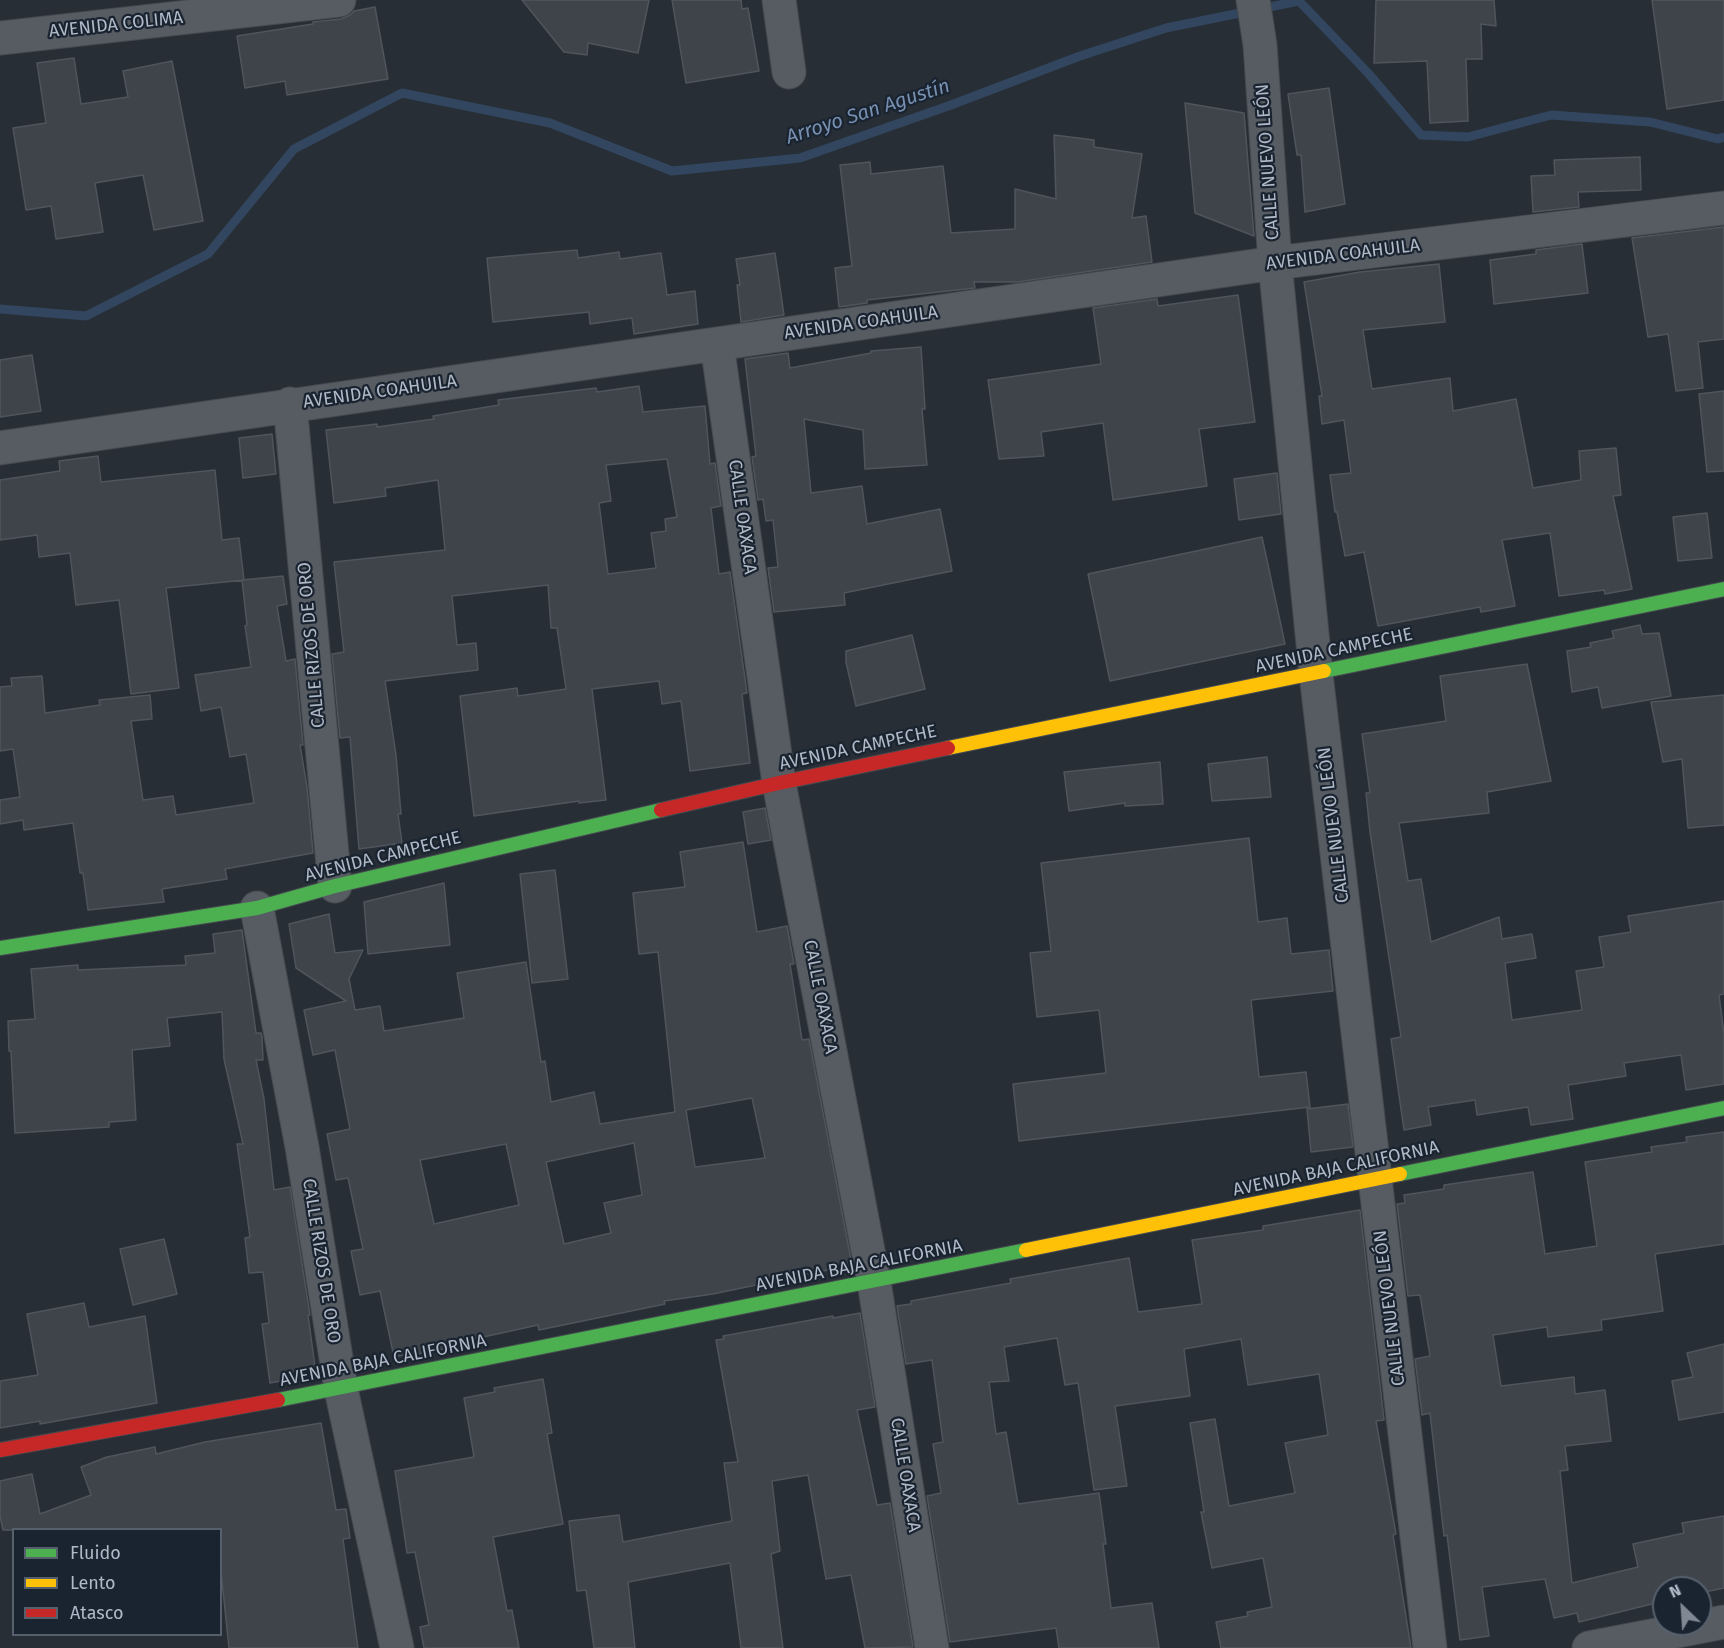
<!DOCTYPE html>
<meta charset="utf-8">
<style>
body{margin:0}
#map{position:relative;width:1724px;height:1648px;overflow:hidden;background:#272e35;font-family:"Fira Sans",sans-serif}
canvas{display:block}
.legend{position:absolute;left:12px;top:1528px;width:210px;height:108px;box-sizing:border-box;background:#1a2430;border:2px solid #56606c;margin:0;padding:8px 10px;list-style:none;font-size:18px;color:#b0b9c7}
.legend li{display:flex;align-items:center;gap:12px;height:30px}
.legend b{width:30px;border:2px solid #56606c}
.north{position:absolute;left:1652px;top:1576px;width:60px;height:60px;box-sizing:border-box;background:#1a2430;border:2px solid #56606c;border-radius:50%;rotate:335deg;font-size:16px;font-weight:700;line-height:24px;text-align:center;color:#b0b9c7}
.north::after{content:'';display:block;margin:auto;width:21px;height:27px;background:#808894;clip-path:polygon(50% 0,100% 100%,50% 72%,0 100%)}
</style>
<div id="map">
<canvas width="1724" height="1648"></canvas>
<ul class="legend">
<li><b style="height:8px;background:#4caf50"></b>Fluido</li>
<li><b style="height:8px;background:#ffc107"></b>Lento</li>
<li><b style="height:8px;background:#c62828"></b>Atasco</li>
</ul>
<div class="north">N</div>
</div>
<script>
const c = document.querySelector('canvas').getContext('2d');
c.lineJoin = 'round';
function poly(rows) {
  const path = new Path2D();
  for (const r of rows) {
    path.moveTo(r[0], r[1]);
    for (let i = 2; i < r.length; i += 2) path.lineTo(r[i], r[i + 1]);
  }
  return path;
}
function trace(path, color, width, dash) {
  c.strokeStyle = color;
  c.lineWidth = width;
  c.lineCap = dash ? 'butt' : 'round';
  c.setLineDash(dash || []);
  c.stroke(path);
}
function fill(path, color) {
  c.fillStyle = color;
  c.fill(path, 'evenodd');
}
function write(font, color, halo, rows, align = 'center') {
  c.font = font + ' "Fira Sans",sans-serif';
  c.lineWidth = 4.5;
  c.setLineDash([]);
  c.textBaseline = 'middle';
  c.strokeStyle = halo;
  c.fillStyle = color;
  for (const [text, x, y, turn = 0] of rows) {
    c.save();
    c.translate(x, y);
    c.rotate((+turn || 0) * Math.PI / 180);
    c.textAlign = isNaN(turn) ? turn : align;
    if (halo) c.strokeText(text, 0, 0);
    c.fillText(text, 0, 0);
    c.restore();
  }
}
const stream = poly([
 [0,309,86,316,208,254,294,149,402,93,550,123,672,171,800,158,951,105,1080,56,1166,28,1299,1,1368,73,1421,135,1468,137,1551,115,1650,122,1718,139,1724,137]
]);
const building = poly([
 [522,0,649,0,638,53,588,43,587,55,564,52,522,0],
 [672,0,741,0,742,9,748,8,759,71,686,83,672,0],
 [1376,0,1494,0,1496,26,1481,24,1482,59,1466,59,1468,121,1430,123,1427,61,1374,63,1376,0],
 [1652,0,1724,0,1724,100,1667,109,1652,0],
 [375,7,388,79,287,95,285,81,245,88,237,36,313,24,313,22,341,19,350,15,354,11,375,7],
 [74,58,81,104,128,97,123,71,172,61,203,221,154,230,143,175,95,183,103,232,56,239,51,206,26,210,13,128,46,123,37,63,74,58],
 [1329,88,1345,204,1305,212,1301,155,1297,155,1288,94,1329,88],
 [1185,103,1244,113,1254,236,1195,213,1185,103],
 [1054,135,1094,140,1094,147,1142,154,1132,218,1146,216,1152,262,1017,282,974,282,975,288,867,300,867,303,839,307,835,268,852,266,840,165,870,162,871,174,943,166,951,233,1015,229,1015,189,1056,199,1054,135],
 [1640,157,1641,190,1578,192,1579,207,1533,212,1531,176,1555,175,1554,160,1640,157],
 [1724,227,1724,339,1698,342,1703,388,1676,391,1668,334,1648,337,1632,238,1724,227],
 [1582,244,1588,293,1494,304,1490,260,1536,254,1536,250,1582,244],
 [577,250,578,258,619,252,620,259,661,253,667,295,695,291,698,324,634,334,632,318,590,324,589,312,493,322,487,258,577,250],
 [775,253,784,315,741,322,737,285,740,285,736,259,775,253],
 [1439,264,1445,322,1363,330,1372,389,1450,378,1453,411,1516,399,1533,488,1581,480,1579,451,1616,448,1621,495,1613,496,1632,589,1605,594,1604,590,1559,596,1550,533,1502,540,1515,606,1481,612,1480,607,1378,626,1364,552,1345,556,1337,512,1335,512,1330,475,1351,473,1344,420,1322,424,1319,396,1322,396,1304,282,1360,272,1439,264],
 [1238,295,1255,422,1199,429,1207,486,1113,500,1103,423,1041,432,1044,456,999,459,988,380,1101,364,1093,308,1157,299,1158,306,1238,295],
 [921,347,925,409,922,409,927,465,865,469,863,430,804,419,811,493,862,486,867,524,940,509,952,571,844,593,845,605,774,612,768,568,778,567,773,520,766,521,763,499,758,500,752,457,756,456,745,359,788,353,790,368,871,353,871,351,921,347],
 [32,355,41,411,0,417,0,360,32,355],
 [639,386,643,412,705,406,710,464,715,463,721,506,711,508,719,574,730,572,747,693,742,694,750,763,690,771,681,701,662,704,659,681,592,689,606,800,579,803,579,801,474,816,460,696,517,688,518,696,566,689,557,628,551,628,548,585,452,596,457,645,476,643,478,670,385,681,396,755,401,814,398,814,402,843,359,849,350,737,340,738,332,654,344,652,334,562,445,550,438,480,385,488,386,496,334,503,326,430,377,424,377,427,434,419,433,416,499,405,498,400,596,388,597,392,639,386],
 [667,459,677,517,665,519,666,531,651,533,656,568,608,574,599,503,611,501,606,465,667,459],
 [1724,391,1724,471,1707,472,1699,394,1724,391],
 [272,434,276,474,243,478,239,438,272,434],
 [98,456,101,482,215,470,222,540,239,538,244,580,166,588,179,688,131,694,119,600,76,605,70,553,39,557,37,535,0,540,0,480,60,471,59,461,98,456],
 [1277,473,1281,514,1239,520,1234,479,1277,473],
 [1707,513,1712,558,1678,561,1673,517,1707,513],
 [1262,537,1285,644,1110,681,1088,574,1262,537],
 [283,576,287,604,277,606,286,661,295,659,303,745,300,745,307,787,313,853,225,869,227,879,162,889,164,902,88,910,83,873,80,873,73,823,24,830,23,820,0,824,0,800,20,797,13,749,0,751,0,687,12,686,11,678,42,676,45,713,100,705,99,700,150,695,152,719,131,721,143,800,173,796,176,815,254,803,246,754,230,757,221,707,201,711,195,675,251,667,245,626,247,625,242,580,283,576],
 [1640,625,1642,634,1659,633,1671,696,1602,708,1598,687,1572,692,1567,651,1591,647,1590,643,1614,638,1612,631,1640,625],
 [912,635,925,689,856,706,846,662,846,651,912,635],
 [1527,664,1551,781,1487,792,1489,813,1399,823,1408,881,1421,879,1431,942,1499,917,1502,939,1532,934,1536,958,1505,963,1512,1020,1582,1010,1576,971,1604,967,1599,937,1631,932,1628,916,1724,901,1724,994,1719,995,1724,1034,1724,1084,1686,1090,1681,1055,1624,1063,1626,1076,1568,1085,1573,1119,1531,1125,1528,1107,1477,1115,1475,1100,1428,1107,1431,1125,1404,1130,1391,1039,1401,1037,1370,832,1366,793,1370,793,1362,734,1446,721,1440,676,1527,664],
 [1724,695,1724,825,1688,828,1682,759,1663,762,1651,702,1724,695],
 [1267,757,1271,797,1212,801,1208,764,1267,757],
 [1160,762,1163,804,1125,806,1125,803,1069,811,1064,772,1160,762],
 [765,808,771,840,748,844,743,812,765,808],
 [1249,838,1258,922,1287,918,1291,954,1329,950,1333,991,1251,1000,1259,1077,1306,1072,1310,1107,1019,1141,1013,1084,1106,1073,1099,1010,1037,1017,1030,953,1051,951,1041,863,1249,838],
 [743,842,757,932,787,926,794,964,790,964,802,1040,809,1039,852,1265,713,1294,664,1301,665,1304,539,1330,538,1325,447,1345,447,1348,413,1355,412,1353,394,1357,380,1291,360,1295,351,1251,363,1249,348,1178,336,1180,327,1134,350,1129,335,1050,313,1055,304,1010,346,1001,296,968,289,924,329,914,335,953,363,950,349,979,355,1010,380,1006,384,1031,464,1018,457,973,526,962,541,1062,545,1061,551,1102,594,1092,600,1124,675,1112,658,952,639,954,633,893,685,887,680,852,743,842],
 [752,1098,765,1158,695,1167,686,1110,752,1098],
 [634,1143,642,1195,604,1203,611,1233,564,1244,546,1162,634,1143],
 [506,1144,519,1205,434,1224,420,1160,506,1144],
 [555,870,568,979,532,983,520,874,555,870],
 [444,883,450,945,368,954,364,902,444,883],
 [242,930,256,1033,261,1033,262,1037,263,1060,256,1060,264,1099,274,1190,290,1187,310,1315,308,1315,316,1374,270,1383,262,1324,269,1323,263,1272,249,1273,245,1238,250,1237,237,1144,243,1144,224,1059,222,1012,167,1018,170,1046,132,1050,136,1120,109,1122,109,1127,15,1133,11,1051,9,1051,8,1021,35,1019,31,969,78,965,78,970,186,965,185,956,215,953,213,934,242,930],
 [1348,1104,1353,1147,1311,1152,1307,1109,1348,1104],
 [1724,1132,1724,1244,1655,1254,1663,1311,1601,1320,1602,1330,1548,1337,1547,1327,1493,1335,1501,1386,1574,1377,1575,1394,1605,1390,1611,1441,1565,1446,1568,1470,1560,1471,1572,1583,1638,1567,1633,1544,1684,1533,1682,1523,1724,1516,1724,1588,1700,1593,1700,1588,1664,1588,1664,1601,1579,1622,1577,1613,1554,1618,1545,1579,1482,1587,1489,1636,1460,1640,1447,1535,1444,1536,1430,1413,1422,1415,1415,1359,1430,1356,1420,1295,1408,1296,1397,1204,1405,1203,1404,1195,1444,1189,1444,1185,1533,1172,1545,1254,1597,1246,1585,1162,1652,1152,1651,1147,1687,1142,1686,1137,1724,1132],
 [1360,1210,1384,1420,1376,1421,1396,1534,1393,1535,1411,1648,1221,1648,1216,1622,1248,1616,1247,1612,1272,1607,1263,1558,1212,1568,1201,1512,1204,1512,1190,1423,1215,1419,1229,1506,1295,1493,1285,1443,1328,1435,1319,1374,1248,1385,1241,1339,1184,1349,1190,1396,1115,1406,1127,1486,1094,1490,1078,1383,1065,1385,1057,1338,1004,1347,1009,1381,989,1382,996,1434,1006,1432,1018,1504,1099,1493,1106,1544,1103,1544,1111,1608,1152,1603,1159,1648,1059,1648,1056,1628,950,1642,927,1496,941,1493,933,1444,943,1442,932,1360,906,1364,897,1306,911,1304,911,1301,1011,1283,1010,1279,1129,1258,1138,1312,1202,1304,1192,1240,1263,1230,1263,1226,1360,1210],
 [164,1239,177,1294,133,1305,120,1249,164,1239],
 [84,1303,89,1327,145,1316,157,1403,40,1424,40,1421,0,1428,0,1381,38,1375,27,1314,84,1303],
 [860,1313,875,1407,857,1410,877,1505,890,1503,913,1647,865,1648,851,1575,826,1579,808,1475,772,1481,780,1551,771,1554,783,1648,741,1648,730,1563,628,1582,635,1648,594,1648,586,1590,577,1591,569,1521,619,1515,623,1542,732,1521,724,1463,738,1462,716,1340,724,1339,723,1336,833,1316,833,1318,860,1313],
 [1724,1344,1724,1412,1679,1420,1672,1381,1693,1377,1687,1353,1724,1344],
 [543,1379,552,1433,547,1434,563,1524,493,1537,507,1611,512,1610,519,1648,424,1648,420,1627,429,1625,415,1552,407,1553,395,1471,474,1457,464,1398,495,1392,494,1388,543,1379],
 [321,1423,336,1510,346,1509,350,1538,343,1539,358,1648,229,1648,220,1562,220,1530,3,1530,0,1516,0,1481,32,1474,40,1514,91,1495,81,1467,107,1457,155,1447,156,1454,205,1442,321,1423]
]);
const street = poly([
 [779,0,789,72],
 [1253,0,1260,45,1275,263,1316,674,1430,1648],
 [0,38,339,0],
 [717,344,779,783,874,1282,932,1648],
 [290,404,335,886],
 [0,448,1275,263,1724,208],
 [257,908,302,1147,341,1389,397,1648],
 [1589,1648,1724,1622]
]);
const fast = poly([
 [1324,671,1724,589],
 [0,948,257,908,335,886,661,810],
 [1400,1174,1724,1108],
 [278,1400,1026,1250]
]);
const slow = poly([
 [948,748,1324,671],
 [1026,1250,1400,1174]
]);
const jam = poly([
 [661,810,779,783,948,748],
 [0,1450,278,1400]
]);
const streetNames = [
 ["AVENIDA COLIMA",116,25,-6],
 ["CALLE NUEVO LEÓN",1268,162,-94],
 ["AVENIDA COAHUILA",1343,255,-7],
 ["AVENIDA COAHUILA",861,323,-8],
 ["AVENIDA COAHUILA",380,392,-8],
 ["CALLE OAXACA",742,517,82],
 ["CALLE RIZOS DE ORO",312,645,-95],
 ["AVENIDA CAMPECHE",1334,651,-12],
 ["AVENIDA CAMPECHE",858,748,-12],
 ["CALLE NUEVO LEÓN",1334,825,-97],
 ["AVENIDA CAMPECHE",383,857,-14],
 ["CALLE OAXACA",820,997,79],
 ["AVENIDA BAJA CALIFORNIA",1336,1169,-12],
 ["CALLE RIZOS DE ORO",321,1261,81],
 ["AVENIDA BAJA CALIFORNIA",859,1266,-11],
 ["CALLE NUEVO LEÓN",1390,1308,-97],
 ["AVENIDA BAJA CALIFORNIA",383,1361,-11],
 ["CALLE OAXACA",905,1475,81]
];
const waterNames = [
 ["Arroyo San Agustín",868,112,-18]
];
trace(stream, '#33465f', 9);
fill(building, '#3f444b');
trace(building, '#4f555d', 1.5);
trace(street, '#454a50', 35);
trace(fast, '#454a50', 16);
trace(slow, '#454a50', 16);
trace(jam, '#454a50', 16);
trace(street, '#575c63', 33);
trace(fast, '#4caf50', 14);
trace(slow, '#ffc107', 14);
trace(jam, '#c62828', 14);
write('18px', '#b0b9c7', '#1a2430', streetNames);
write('italic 20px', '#7790b1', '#1a2430', waterNames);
</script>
